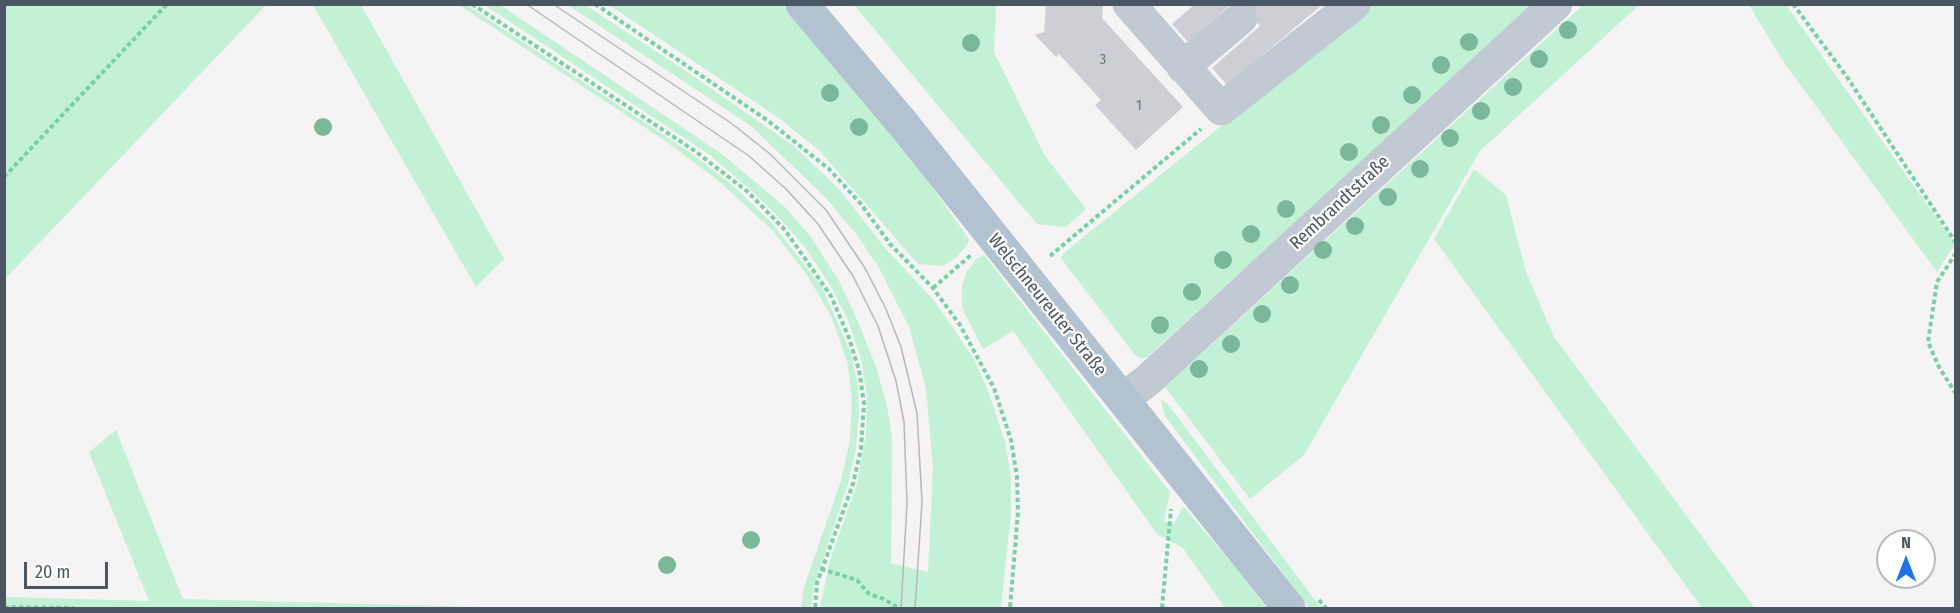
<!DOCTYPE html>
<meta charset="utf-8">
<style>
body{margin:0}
#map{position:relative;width:1960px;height:613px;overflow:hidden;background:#f5f3f3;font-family:"Fira Sans Condensed",sans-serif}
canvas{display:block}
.frame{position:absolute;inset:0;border:6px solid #4a5661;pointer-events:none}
.north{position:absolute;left:1876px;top:529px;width:60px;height:60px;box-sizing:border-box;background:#fff;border:2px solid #b7bbc0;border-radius:50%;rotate:0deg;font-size:16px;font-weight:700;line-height:24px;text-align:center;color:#4a5661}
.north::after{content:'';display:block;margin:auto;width:21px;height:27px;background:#1a73e8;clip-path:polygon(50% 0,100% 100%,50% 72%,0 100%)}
.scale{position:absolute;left:24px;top:562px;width:84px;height:27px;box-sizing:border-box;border:3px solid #4a5661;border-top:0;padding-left:8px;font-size:18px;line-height:21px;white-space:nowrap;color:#4a5661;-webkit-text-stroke:4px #fff;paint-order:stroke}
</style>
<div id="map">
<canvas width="1960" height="613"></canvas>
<div class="frame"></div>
<div class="north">N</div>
<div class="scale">20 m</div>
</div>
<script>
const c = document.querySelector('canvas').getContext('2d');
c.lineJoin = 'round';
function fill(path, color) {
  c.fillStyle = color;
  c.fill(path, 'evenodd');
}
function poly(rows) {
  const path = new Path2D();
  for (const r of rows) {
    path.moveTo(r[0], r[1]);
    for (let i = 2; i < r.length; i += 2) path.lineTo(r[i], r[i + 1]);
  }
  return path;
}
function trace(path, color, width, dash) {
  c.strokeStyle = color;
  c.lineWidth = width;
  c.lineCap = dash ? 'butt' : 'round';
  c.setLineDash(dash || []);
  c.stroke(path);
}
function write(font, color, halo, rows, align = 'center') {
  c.font = font + ' "Fira Sans Condensed",sans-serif';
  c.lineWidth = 4.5;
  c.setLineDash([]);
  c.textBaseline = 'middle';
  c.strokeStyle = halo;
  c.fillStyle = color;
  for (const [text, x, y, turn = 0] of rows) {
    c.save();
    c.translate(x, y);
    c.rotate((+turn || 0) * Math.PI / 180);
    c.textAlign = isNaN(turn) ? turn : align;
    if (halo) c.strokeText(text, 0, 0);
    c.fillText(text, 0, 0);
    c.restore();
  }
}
const green = poly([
 [4,5,266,5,5,279,4,279],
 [313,5,361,5,504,259,476,287],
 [459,5,467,5,688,151,730,183,771,222,822,287,851,353,858,386,859,410,856,449,848,484,814,586,811,608,801,608,804,587,841,481,850,440,852,399,847,361,831,316,807,275,773,231,720,182,664,140],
 [485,5,500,5,722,154,786,208,811,237,839,281,859,324,876,367,887,405,892,440,891,563,928,572,933,467,926,389,909,327,878,266,857,235,824,196,751,126,568,5,585,5,680,67,794,146,840,190,884,247,931,297,952,326,974,359,988,391,1005,442,1011,477,1011,512,1001,608,820,608,830,560,857,484,866,434,867,397,861,359,848,320,830,285,807,250,784,223,753,192,711,156],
 [609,5,783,5,910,156,969,239,967,245,957,257,943,266,918,264,820,151,779,118],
 [854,5,996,5,994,52,1045,156,1086,209,1066,227,1037,224],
 [1371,5,1532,5,1527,12,1147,357,1141,359,1134,354,1061,258,1065,252],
 [1583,5,1639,5,1480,151,1304,455,1250,499,1165,387],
 [1749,5,1786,5,1955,244,1937,272,1783,61],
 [1474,169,1506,195,1526,272,1554,337,1755,608,1702,608,1434,239],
 [984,255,1170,492,1164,521,1174,524,1183,506,1238,570,1267,608,1225,608,1183,548,1157,534,1013,331,983,349,962,308,962,286,967,271,976,259],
 [1161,400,1167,403,1321,608,1309,608,1165,416],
 [116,430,183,599,518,608,5,608,5,597,149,601,89,452]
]);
const building = poly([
 [1046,4,1103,4,1102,18,1183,107,1136,150,1095,105,1101,100,1059,54,1056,57,1035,35,1044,32],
 [1195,4,1231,4,1188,42,1172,24],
 [1241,4,1323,4,1227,85,1212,68,1260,26]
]);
const path = poly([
 [472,4,695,151,748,192,785,230,831,296,849,338,859,370,864,403,861,449,853,484,817,583,815,608],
 [595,4,767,120,829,169,861,204,890,244,933,288,960,325,994,388,1011,440,1017,477,1018,512,1010,608],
 [1793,4,1847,77,1956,243],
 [4,177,167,4],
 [1956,253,1937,282,1928,342,1939,367,1956,394],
 [1050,256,1201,129],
 [933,288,971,255],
 [821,569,857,580,869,594,884,599,898,608],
 [1319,600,1326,608],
 [4,607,74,608],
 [1162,608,1171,509]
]);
const minor = poly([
 [1129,4,1221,109,1354,4],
 [1183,67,1241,18],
 [1123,399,1148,380,1556,4]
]);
const major = poly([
 [802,4,904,125,1289,608]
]);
const tram = poly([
 [526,4,749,156,786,189,818,224,853,276,878,326,896,381,904,422,907,503,901,608],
 [553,4,731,123,770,154,826,210,865,268,886,309,901,347,917,413,922,502,915,608]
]);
const trees = [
 [1568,30],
 [1469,42],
 [971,43],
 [1539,59],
 [1441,65],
 [1513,87],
 [830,93],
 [1412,95],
 [1481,111],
 [1381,125],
 [323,127],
 [859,127],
 [1450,138],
 [1349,152],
 [1420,169],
 [1388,197],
 [1286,209],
 [1355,226],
 [1251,234],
 [1323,250],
 [1223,260],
 [1290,285],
 [1192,292],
 [1262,314],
 [1160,325],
 [1231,344],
 [1199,369],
 [751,540],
 [667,565]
];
const numberNames = [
 ["3",1103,60],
 ["1",1139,106]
];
const streetNames = [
 ["Rembrandtstraße",1340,203,-43],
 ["Welschneureuter Straße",1047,305,51]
];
fill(green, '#c3f1d5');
fill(building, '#cdcfd5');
trace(path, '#7ad0a6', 4, [4.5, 3]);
trace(minor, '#c1cad2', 33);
trace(major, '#b3c2d1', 33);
trace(tram, '#b5b8bd', 1.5);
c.fillStyle = '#7bb799';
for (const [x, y] of trees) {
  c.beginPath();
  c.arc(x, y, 9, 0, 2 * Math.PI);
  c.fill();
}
write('15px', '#6b747e', null, numberNames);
write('18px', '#4a5661', '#fff', streetNames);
</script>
